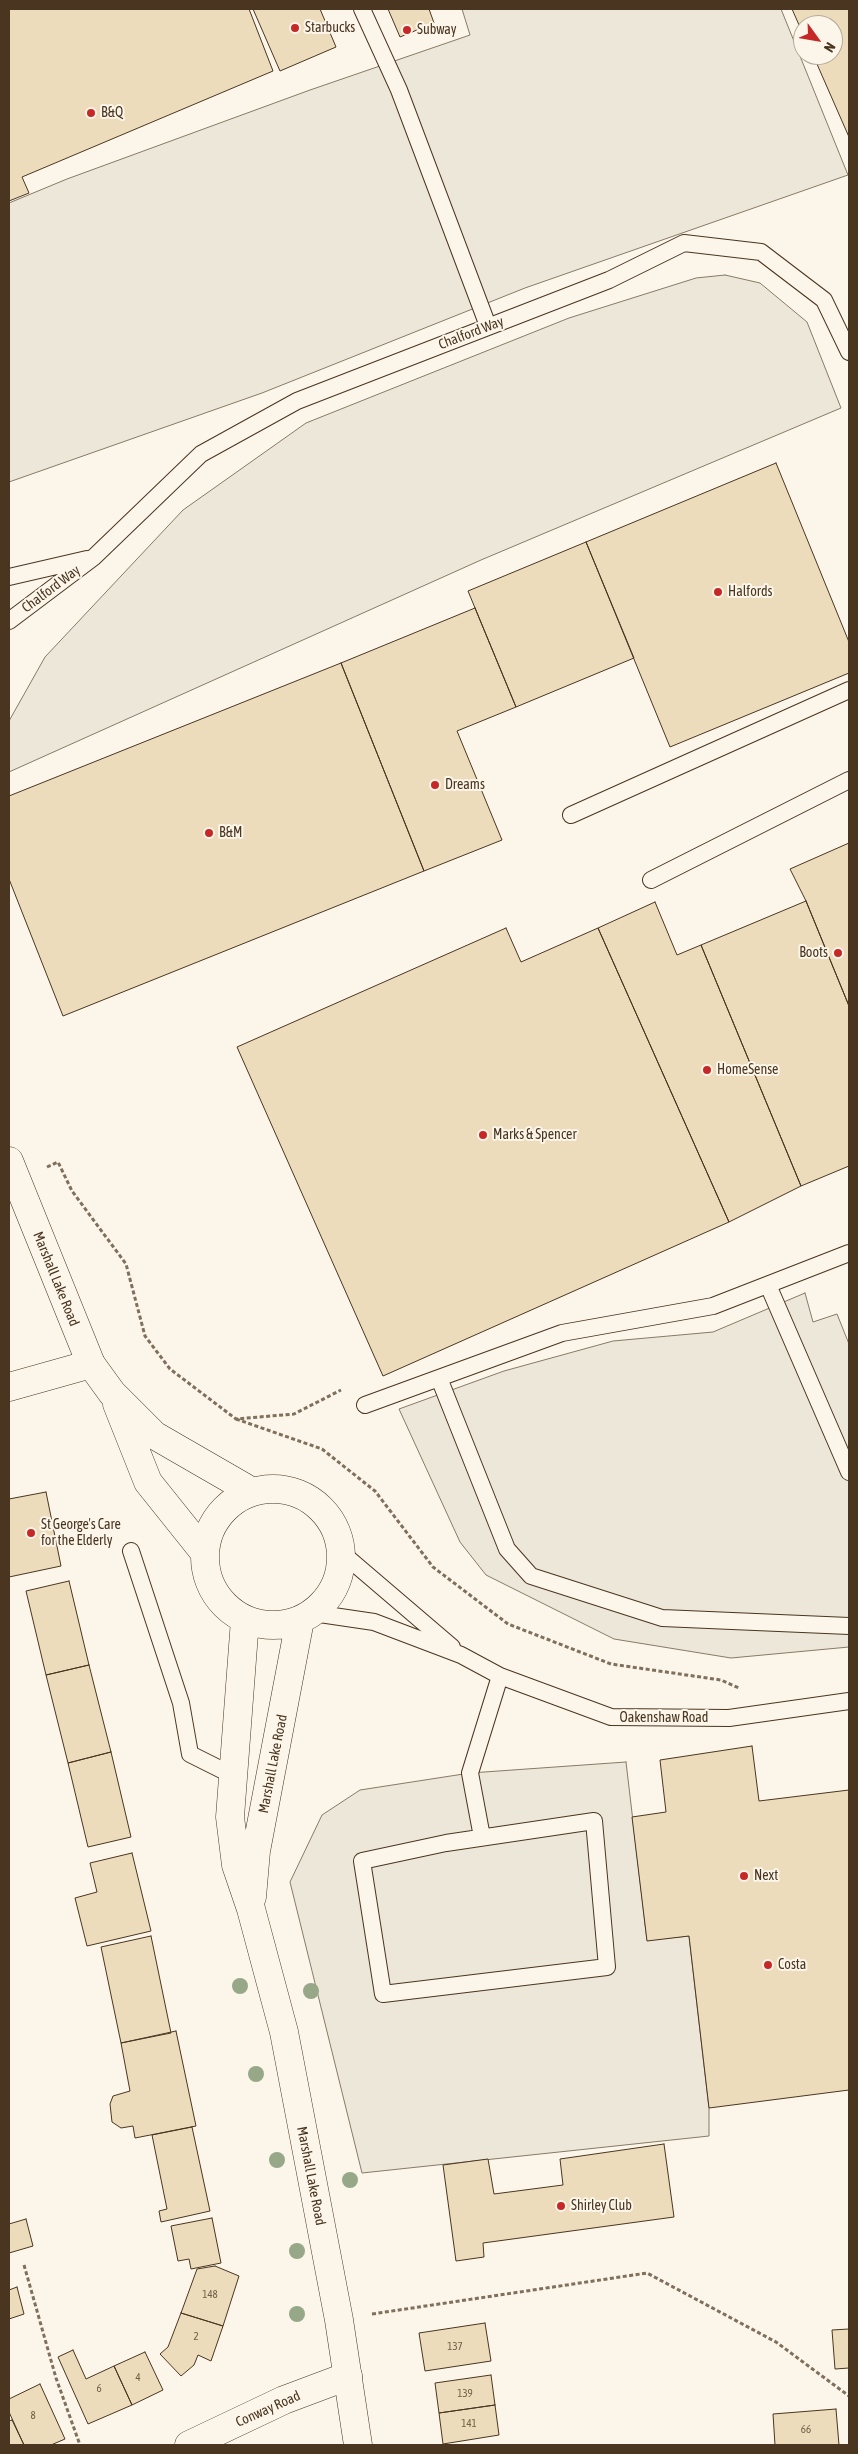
<!DOCTYPE html>
<style>
body{margin:0}
#map{position:relative;width:858px;height:2454px;overflow:hidden;background:#fbf6e9;font-family:"Asap Condensed",sans-serif}
canvas{display:block}
.frame{position:absolute;inset:0;border:10px solid #4a3520;pointer-events:none}
.north{position:absolute;left:793px;top:15px;width:50px;height:50px;box-sizing:border-box;background:#fbf6e9;border:1px solid #b4a999;border-radius:50%;rotate:122deg;font-size:14px;font-weight:700;line-height:20px;text-align:center;color:#4a3520}
.north::after{content:'';display:block;margin:auto;width:18px;height:22px;background:#c62828;clip-path:polygon(50% 0,100% 100%,50% 72%,0 100%)}
</style>
<div id="map">
<canvas width="858" height="2454"></canvas>
<div class="frame"></div>
<div class="north">N</div>
</div>
<script>
const c = document.querySelector('canvas').getContext('2d');
c.lineJoin = 'round';
function fill(path, color) {
  c.fillStyle = color;
  c.fill(path, 'evenodd');
}
function poly(rows) {
  const path = new Path2D();
  for (const r of rows) {
    if (r.length === 3) {
      path.moveTo(r[0] + r[2], r[1]);
      path.arc(r[0], r[1], r[2], 0, 2 * Math.PI);
      continue;
    }
    path.moveTo(r[0], r[1]);
    for (let i = 2; i < r.length; i += 2) path.lineTo(r[i], r[i + 1]);
  }
  return path;
}
function trace(path, color, width, dash) {
  c.strokeStyle = color;
  c.lineWidth = width;
  c.lineCap = dash ? 'butt' : 'round';
  c.setLineDash(dash || []);
  c.stroke(path);
}
function write(font, color, halo, rows, align = 'center') {
  c.font = font + ' "Asap Condensed",sans-serif';
  c.lineWidth = 4;
  c.setLineDash([]);
  c.textBaseline = 'middle';
  c.strokeStyle = halo;
  c.fillStyle = color;
  for (const [text, x, y, turn = 0] of rows) {
    c.save();
    c.translate(x, y);
    c.rotate((+turn || 0) * Math.PI / 180);
    c.textAlign = isNaN(turn) ? turn : align;
    if (halo) c.strokeText(text, 0, 0);
    c.fillText(text, 0, 0);
    c.restore();
  }
}
const parking = poly([
 [462,9,781,9,848,175,525,288,262,393,9,482,9,203,67,179,310,90,470,35,462,9],
 [725,275,760,283,807,322,841,408,481,560,9,772,9,721,45,657,183,510,306,423,569,318,696,278,725,275],
 [805,1293,813,1322,837,1314,849,1344,849,1647,731,1658,614,1639,486,1575,460,1542,399,1409,504,1371,613,1341,713,1332,805,1293],
 [626,1762,647,1940,689,1936,709,2108,709,2136,362,2173,290,1882,322,1815,360,1790,470,1773,626,1762]
]);
const building = poly([
 [9,9,249,9,273,71,22,177,29,193,9,201,9,9],
 [253,9,320,9,336,47,280,71,253,9],
 [388,9,429,9,434,23,400,37,388,9],
 [792,9,849,9,849,137,813,55,833,55,833,25,803,25,803,34,792,9],
 [776,463,849,642,849,673,670,747,586,542,776,463],
 [586,542,634,658,516,707,468,591,586,542],
 [475,608,516,707,457,731,502,840,424,871,341,663,475,608],
 [341,663,424,871,63,1016,9,879,9,796,341,663],
 [849,843,849,1006,806,901,790,869,849,843],
 [806,901,849,1006,849,1166,801,1186,701,945,806,901],
 [655,902,677,955,701,945,801,1186,729,1222,598,928,655,902],
 [506,928,521,962,598,928,729,1222,383,1376,237,1047,506,928],
 [46,1492,61,1566,9,1577,9,1499,46,1492],
 [69,1581,89,1665,46,1675,26,1591,69,1581],
 [89,1665,111,1752,68,1763,46,1675,89,1665],
 [752,1746,759,1801,849,1790,849,2090,709,2108,689,1936,647,1941,632,1817,666,1812,660,1760,752,1746],
 [111,1752,131,1837,88,1847,68,1763,111,1752],
 [132,1853,151,1931,87,1946,75,1898,97,1892,90,1863,132,1853],
 [151,1936,171,2033,121,2043,101,1947,151,1936],
 [176,2031,196,2126,135,2138,133,2126,121,2128,112,2122,110,2104,113,2096,130,2091,121,2043,176,2031],
 [192,2127,210,2211,161,2222,159,2211,167,2209,152,2135,192,2127],
 [664,2144,674,2217,483,2243,484,2257,456,2261,443,2165,488,2159,494,2194,563,2185,560,2159,664,2144],
 [212,2218,221,2263,191,2269,189,2259,178,2261,171,2226,212,2218],
 [26,2219,33,2246,9,2253,9,2224,26,2219],
 [215,2266,239,2276,223,2326,181,2313,197,2269,215,2266],
 [17,2287,24,2314,9,2319,9,2290,17,2287],
 [181,2313,223,2326,211,2361,198,2355,194,2365,181,2376,160,2354,168,2347,181,2313],
 [485,2323,491,2361,425,2371,419,2333,485,2323],
 [849,2329,849,2368,835,2369,832,2330,849,2329],
 [73,2350,86,2379,114,2366,132,2405,88,2424,58,2357,73,2350],
 [145,2352,163,2390,132,2405,114,2366,145,2352],
 [491,2375,495,2405,439,2413,435,2383,491,2375],
 [40,2384,65,2439,51,2445,24,2445,9,2412,9,2399,40,2384],
 [495,2405,499,2435,443,2444,439,2413,495,2405],
 [836,2409,839,2445,775,2445,773,2414,836,2409],
 [12,2420,24,2445,9,2445,9,2421,12,2420]
]);
const path = poly([
 [47,1167,58,1162,72,1191,126,1264,145,1336,170,1369,236,1419,294,1414,341,1390],
 [236,1419,322,1449,375,1491,433,1567,508,1624,611,1664,721,1680,739,1688],
 [24,2265,56,2378,80,2445],
 [372,2314,647,2273,776,2342,849,2396]
]);
const service = poly([
 [362,9,399,90,488,326],
 [9,577,87,559],
 [9,621,94,557,201,454,297,401,609,280,684,243,761,252,824,300,849,352],
 [571,815,849,690],
 [651,880,849,780],
 [768,1285,849,1472],
 [439,1378,507,1549,531,1576,662,1618,849,1626],
 [365,1405,562,1333,713,1306,849,1253],
 [131,1551,181,1703,190,1754,234,1776],
 [342,1553,452,1647],
 [313,1613,374,1622,461,1655,500,1676,611,1717,729,1718,849,1701],
 [594,1821,607,1967,383,1994,362,1861,446,1843,594,1821],
 [482,1837,470,1773,500,1676]
]);
const minor = poly([
 [9,1387,91,1364],
 [189,2445,284,2400,348,2376]
]);
const secondary = poly([
 [9,1161,91,1364,112,1393,154,1435,251,1491],
 [117,1404,148,1482,204,1552],
 [273,1557,68],
 [245,1620,230,1817,236,1865,251,1909,284,2032,339,2320,358,2445],
 [252,1897,256,1851,300,1620]
]);
const trees = [
 [240,1986],
 [311,1991],
 [256,2074],
 [277,2160],
 [350,2180],
 [297,2251],
 [297,2314]
];
const markers = [
 [295,28,5,"#c62828"],
 [407,30,5,"#c62828"],
 [91,113,5,"#c62828"],
 [718,592,5,"#c62828"],
 [435,785,5,"#c62828"],
 [209,833,5,"#c62828"],
 [838,953,5,"#c62828"],
 [707,1070,5,"#c62828"],
 [483,1135,5,"#c62828"],
 [31,1533,5,"#c62828"],
 [744,1876,5,"#c62828"],
 [768,1965,5,"#c62828"],
 [561,2206,5,"#c62828"]
];
const numberNames = [
 ["148",210,2295],
 ["2",196,2337],
 ["137",455,2347],
 ["4",138,2378],
 ["6",99,2389],
 ["139",465,2394],
 ["8",33,2416],
 ["141",469,2424],
 ["66",806,2430]
];
const poiNames = [
 ["Starbucks",305,28],
 ["Subway",417,30],
 ["B&Q",101,113],
 ["Halfords",728,592],
 ["Dreams",445,785],
 ["B&M",219,833],
 ["Boots",828,953,"right"],
 ["HomeSense",717,1070],
 ["Marks & Spencer",493,1135],
 ["St George's Care",41,1525],
 ["for the Elderly",41,1541],
 ["Next",754,1876],
 ["Costa",778,1965],
 ["Shirley Club",571,2206]
];
const streetNames = [
 ["Chalford Way",471,333,-21],
 ["Chalford Way",51,589,-37],
 ["Marshall Lake Road",56,1279,68],
 ["Oakenshaw Road",664,1718],
 ["Marshall Lake Road",273,1764,-79],
 ["Marshall Lake Road",311,2176,79],
 ["Conway Road",268,2409,-24]
];
fill(parking, '#ede7d9');
trace(parking, '#887966', 1);
fill(building, '#ecdcbc');
trace(building, '#4a3520', 1);
trace(service, '#4a3520', 18);
trace(minor, '#4a3520', 29);
trace(secondary, '#4a3520', 29);
trace(path, '#7f6f5c', 3, [4, 2.5]);
trace(service, '#fbf6e9', 16);
trace(minor, '#fbf6e9', 28);
trace(secondary, '#fbf6e9', 28);
c.fillStyle = '#96a887';
for (const [x, y] of trees) {
  c.beginPath();
  c.arc(x, y, 8, 0, 2 * Math.PI);
  c.fill();
}
for (const [x, y, r, color] of markers) {
  const dot = new Path2D();
  dot.arc(x, y, r, 0, 2 * Math.PI);
  c.fillStyle = color;
  c.fill(dot);
  trace(dot, '#fbf6e9', 2);
}
write('11px', '#725f47', null, numberNames);
write('14px', '#4a3520', '#fbf6e9', poiNames, 'left');
write('14px', '#4a3520', '#fbf6e9', streetNames);
</script>
